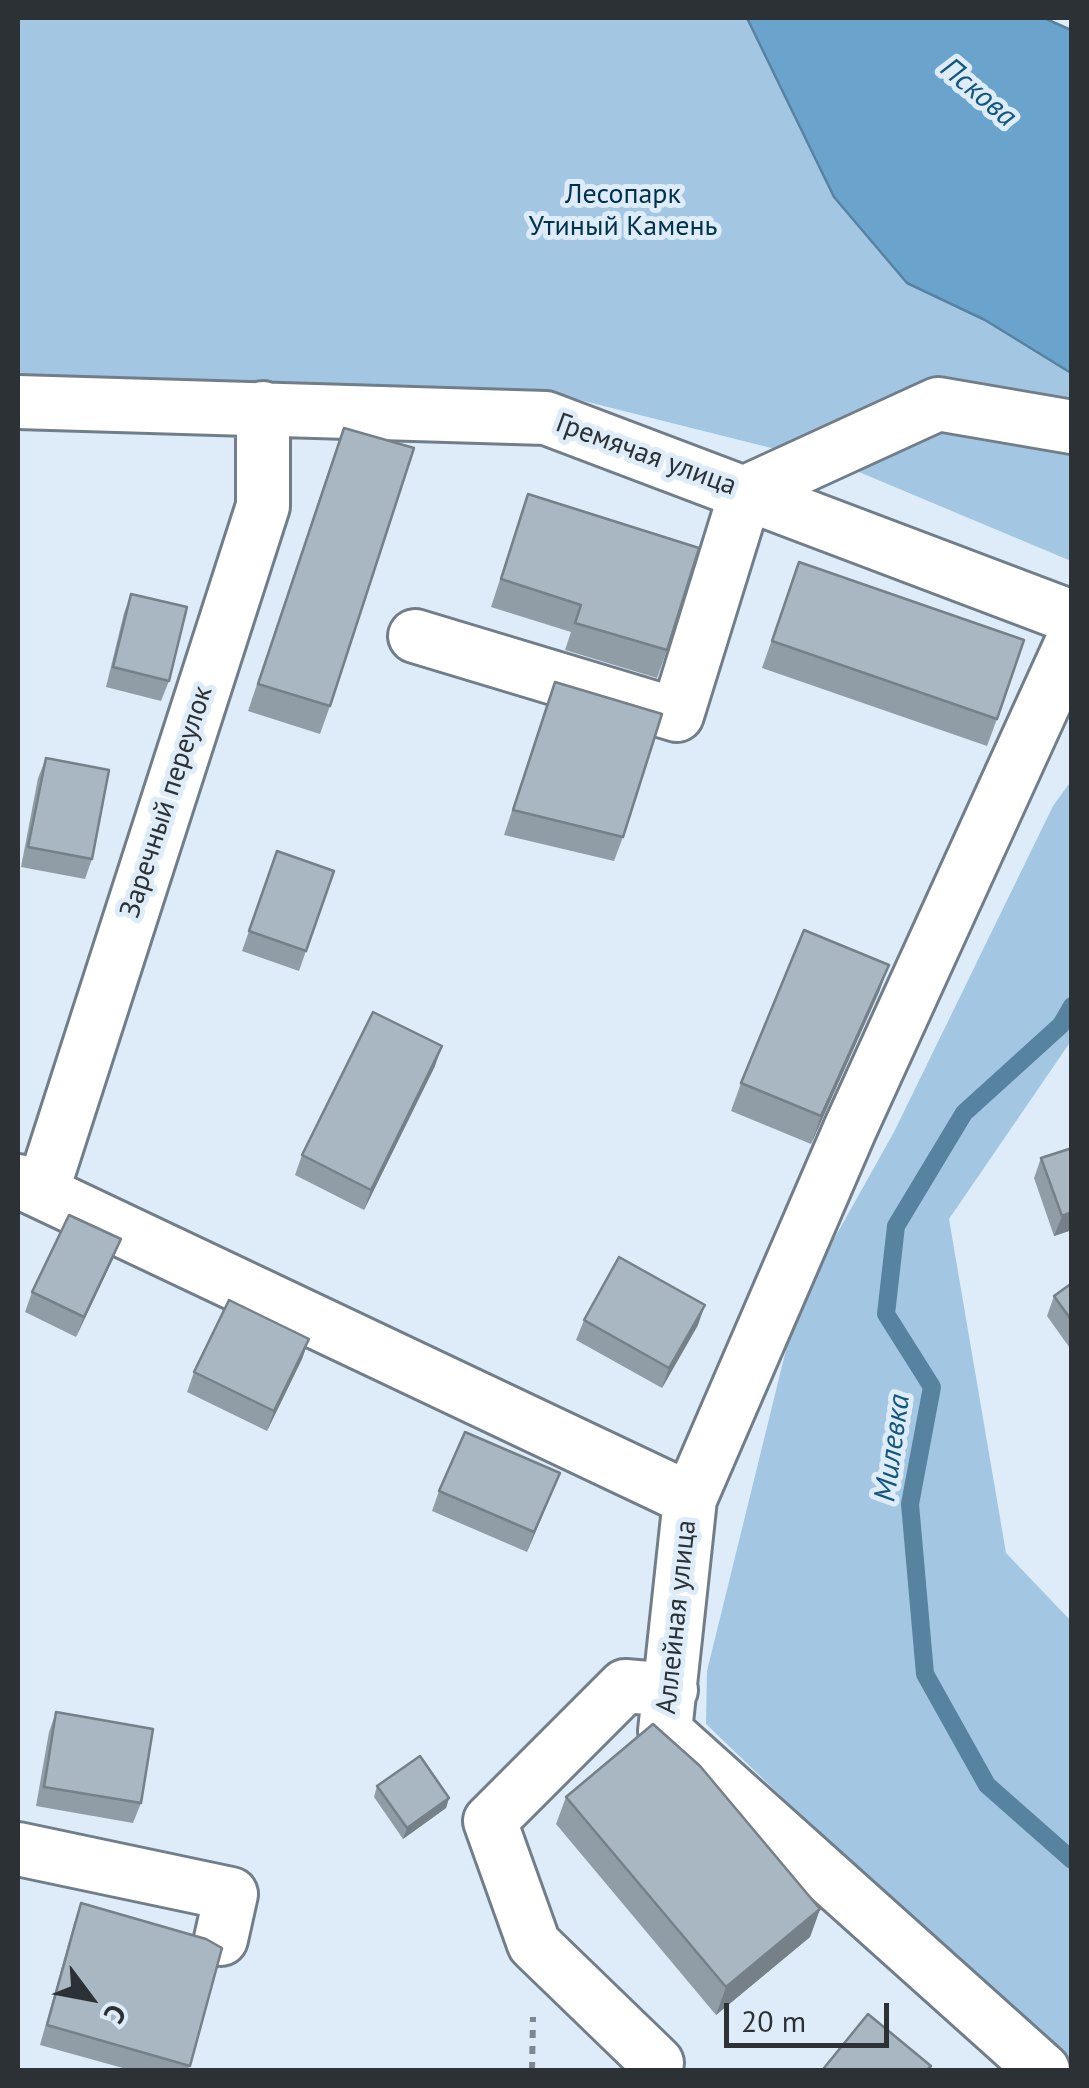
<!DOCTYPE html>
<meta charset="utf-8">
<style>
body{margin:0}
#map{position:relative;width:1089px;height:2088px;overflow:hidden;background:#ddecf8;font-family:"PT Sans",sans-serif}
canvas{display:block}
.frame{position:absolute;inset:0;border:20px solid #2c3136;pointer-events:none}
.north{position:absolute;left:40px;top:1948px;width:100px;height:100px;-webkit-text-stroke:8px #ddecf8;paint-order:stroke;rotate:122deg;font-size:28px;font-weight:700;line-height:40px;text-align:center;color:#2c3136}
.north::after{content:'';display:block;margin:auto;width:35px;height:45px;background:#2c3136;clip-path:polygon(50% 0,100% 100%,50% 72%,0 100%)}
.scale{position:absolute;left:724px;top:2003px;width:165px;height:45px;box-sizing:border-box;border:5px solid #2c3136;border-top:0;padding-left:12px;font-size:30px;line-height:35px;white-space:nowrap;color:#2c3136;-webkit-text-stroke:8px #ddecf8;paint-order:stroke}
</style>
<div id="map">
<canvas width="1089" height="2088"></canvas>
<div class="frame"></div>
<div class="north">С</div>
<div class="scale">20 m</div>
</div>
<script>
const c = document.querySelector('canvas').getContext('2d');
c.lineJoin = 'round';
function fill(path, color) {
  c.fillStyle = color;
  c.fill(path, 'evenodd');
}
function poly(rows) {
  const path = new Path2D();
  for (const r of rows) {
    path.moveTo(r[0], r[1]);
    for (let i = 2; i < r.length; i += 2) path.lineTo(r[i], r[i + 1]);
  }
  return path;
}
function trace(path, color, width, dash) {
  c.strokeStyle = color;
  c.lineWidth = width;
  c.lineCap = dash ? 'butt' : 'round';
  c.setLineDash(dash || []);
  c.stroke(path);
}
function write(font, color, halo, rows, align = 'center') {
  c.font = font + ' "PT Sans",sans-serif';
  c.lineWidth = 10;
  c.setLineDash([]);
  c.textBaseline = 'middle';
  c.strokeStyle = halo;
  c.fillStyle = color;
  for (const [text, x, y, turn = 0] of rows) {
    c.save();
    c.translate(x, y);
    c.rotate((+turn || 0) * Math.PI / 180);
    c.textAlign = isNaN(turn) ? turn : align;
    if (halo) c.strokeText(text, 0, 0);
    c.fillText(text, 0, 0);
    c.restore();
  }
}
const green = poly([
 [18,18,747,18,780,81,985,320,1071,373,1071,561,847,467,556,394,18,386],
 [1071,781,1071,1041,949,1219,1006,1553,1071,1621,1071,2061,838,1851,706,1724,707,1671,797,1305,894,1132,1053,806]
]);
const water = poly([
 [747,18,1044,18,1071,30,1071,373,985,320,907,283,834,197,747,18]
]);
const stream = poly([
 [1072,1006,1061,1025,964,1113,896,1226,886,1314,932,1387,910,1504,925,1674,987,1785,1072,1860]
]);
const path = poly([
 [532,2070,533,2017]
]);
const minor = poly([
 [18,402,546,418,1072,617],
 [415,636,677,715,746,492,938,404,1072,427],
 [18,1181,690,1499,665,1731,1043,2070],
 [42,1192,263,506,263,408],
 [690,1499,850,1129,1072,642],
 [18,1849,231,1894,221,1939],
 [657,2063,534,1944,490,1821,625,1686,671,1690]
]);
const wall = poly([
 [334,455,330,706,320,734,248,711],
 [528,494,667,650,657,678,565,650,571,632,491,607],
 [799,562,997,719,987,746,762,668],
 [131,594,169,681,161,701,106,687,124,613],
 [546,707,623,837,614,861,504,835],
 [46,758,92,859,85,879,21,867,38,778],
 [277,851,334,871,299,971,242,951],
 [889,965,879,992,811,1144,731,1111,741,1083],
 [435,1066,364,1210,295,1175,302,1155],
 [1072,1148,1072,1230,1054,1236,1034,1178,1041,1158],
 [121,1239,113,1259,76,1337,25,1312,32,1292],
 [1072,1283,1072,1351,1047,1316,1054,1296],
 [584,1320,698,1325,662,1388,576,1340],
 [309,1339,302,1359,267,1431,187,1392,194,1372],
 [439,1491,552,1493,527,1552,432,1511],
 [56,1712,141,1803,133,1823,36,1806,49,1732],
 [377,1786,449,1798,446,1808,403,1839,374,1797],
 [566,1797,820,1909,810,1937,716,2015,556,1824],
 [81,1903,222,1948,188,2070,130,2070,40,2045,74,1923]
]);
const shadedWall = poly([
 [889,965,879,992,811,1144,821,1116],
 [442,1046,435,1066,364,1210,371,1190],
 [1072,1212,1072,1230,1054,1236,1062,1216],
 [121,1239,113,1259,76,1337,84,1317],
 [705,1305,698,1325,662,1388,669,1368],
 [309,1339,302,1359,267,1431,274,1411],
 [560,1473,552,1493,527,1552,534,1532],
 [449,1798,446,1808,403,1839,407,1828],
 [820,1909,810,1937,716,2015,726,1987]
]);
const building = poly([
 [344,428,414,448,330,706,258,684,344,428],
 [528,494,699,548,667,650,575,623,581,605,501,579,528,494],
 [799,562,1024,640,997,719,772,641,799,562],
 [131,594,187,607,169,681,113,667,131,594],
 [555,682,662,714,623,837,513,810,555,682],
 [46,758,109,770,92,859,28,847,46,758],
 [277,851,334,871,306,951,249,931,277,851],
 [804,930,889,965,821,1116,741,1083,804,930],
 [373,1012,442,1046,371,1190,302,1155,373,1012],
 [1072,1148,1072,1212,1062,1216,1041,1158,1072,1148],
 [69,1215,121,1239,84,1317,32,1292,69,1215],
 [619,1257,705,1305,669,1368,584,1320,619,1257],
 [1072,1283,1072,1321,1054,1296,1072,1283],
 [229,1300,309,1339,274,1411,194,1372,229,1300],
 [465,1432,560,1473,534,1532,439,1491,465,1432],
 [56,1712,153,1729,141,1803,44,1787,56,1712],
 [653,1724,700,1766,820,1909,726,1987,566,1797,653,1724],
 [420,1756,449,1798,407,1828,377,1786,420,1756],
 [81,1903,206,1939,222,1948,190,2066,47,2025,81,1903],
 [868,2014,931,2066,927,2070,827,2070,824,2068,868,2014]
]);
const parkNames = [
 ["Лесопарк",623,195],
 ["Утиный Камень",623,227]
];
const streetNames = [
 ["Гремячая улица",646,455,20],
 ["Заречный переулок",167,802,-72],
 ["Аллейная улица",677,1617,-84]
];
const waterNames = [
 ["Пскова",978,93,40],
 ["Милевка",893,1448,-82]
];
fill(green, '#a3c7e2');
fill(water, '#6aa4cd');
trace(water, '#5782a0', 2.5);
trace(stream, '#5782a0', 18);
trace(minor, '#717e89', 58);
trace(path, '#7e8790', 6, [8, 8]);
trace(minor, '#fff', 52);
fill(wall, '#909da7');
fill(shadedWall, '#768088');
fill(building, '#a8b7c2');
trace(building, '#768088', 2.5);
write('28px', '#00314d', '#ddecf8', parkNames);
write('28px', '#2c3136', '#ddecf8', streetNames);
write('italic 30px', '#12567f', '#ddecf8', waterNames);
</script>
